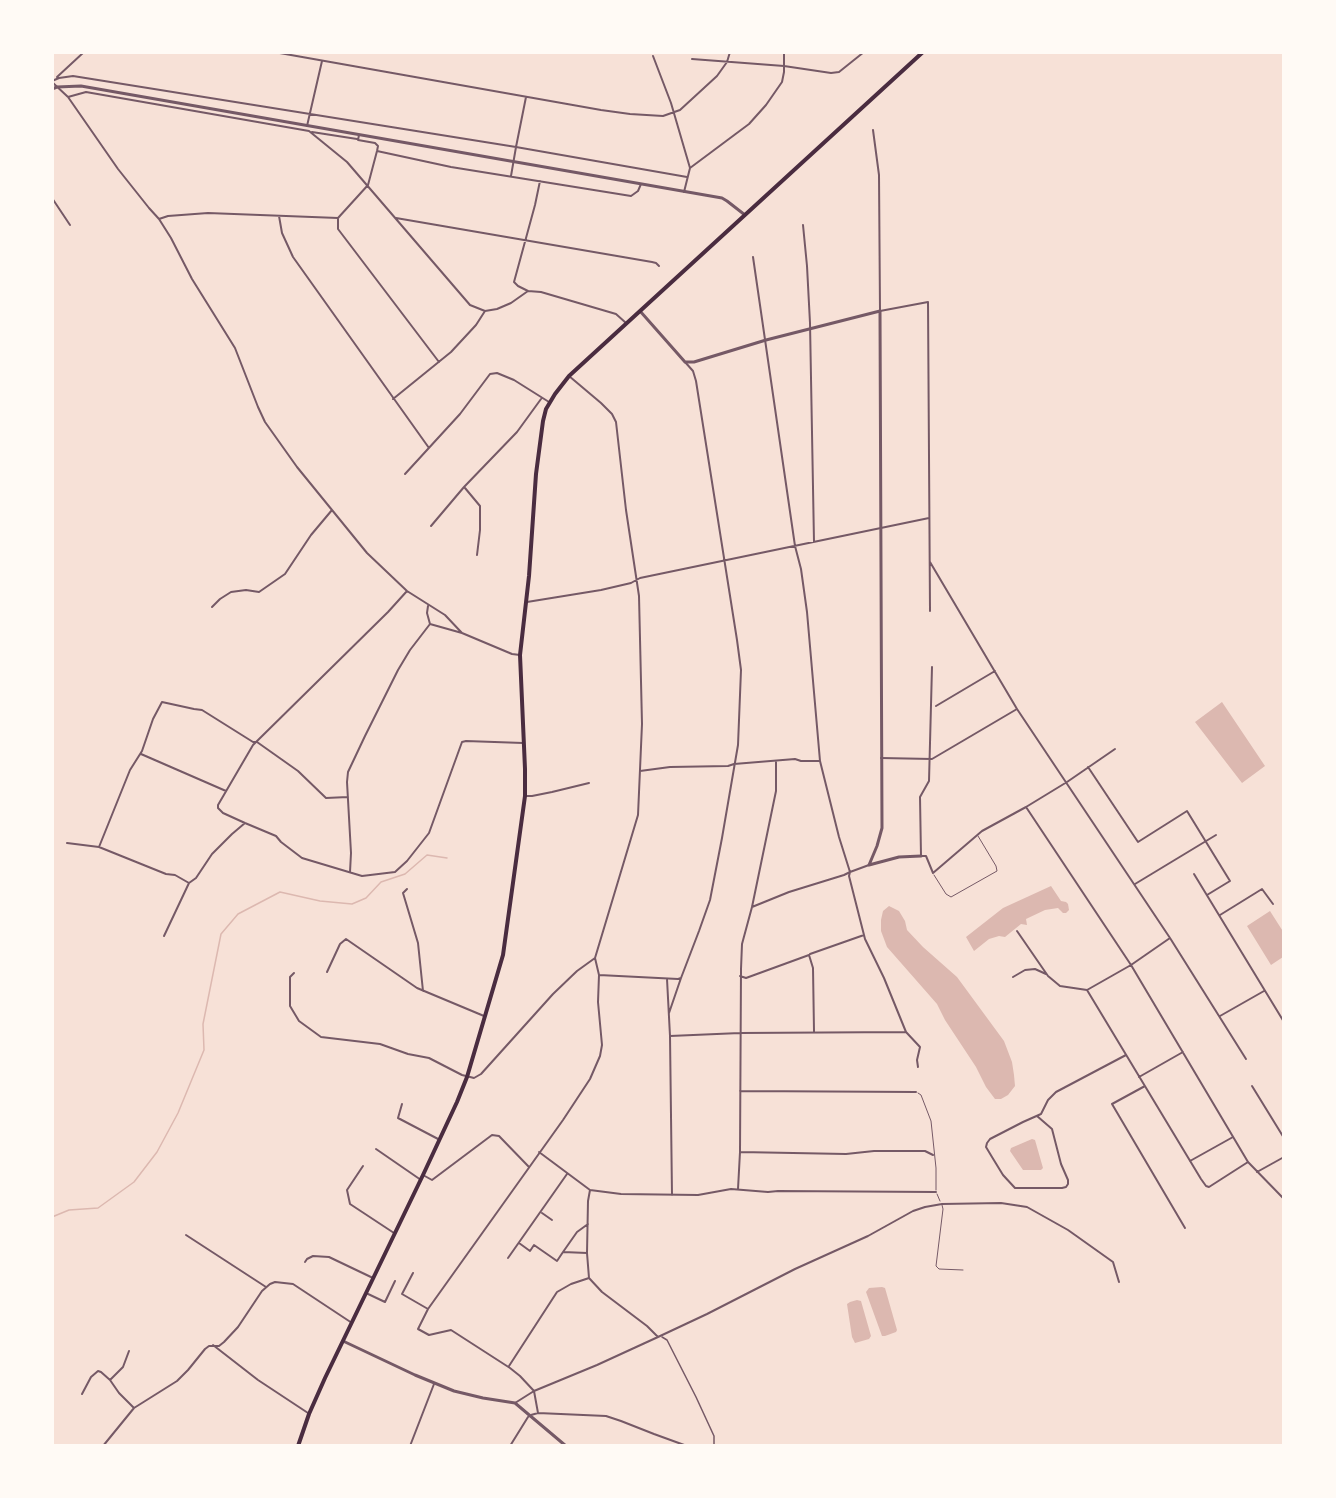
<!DOCTYPE html>
<style>
body{margin:0}
#map{position:relative;width:1336px;height:1498px;overflow:hidden;background:#f7e1d7;font-family:Ubuntu,sans-serif}
canvas{display:block}
.frame{position:absolute;inset:0;border:54px solid #fffaf5;pointer-events:none}
</style>
<div id="map">
<canvas width="1336" height="1498"></canvas>
<div class="frame"></div>
</div>
<script>
const c = document.querySelector('canvas').getContext('2d');
c.lineJoin = 'round';
function fill(path, color) {
  c.fillStyle = color;
  c.fill(path, 'evenodd');
}
function poly(rows) {
  const path = new Path2D();
  for (const r of rows) {
    path.moveTo(r[0], r[1]);
    for (let i = 2; i < r.length; i += 2) path.lineTo(r[i], r[i + 1]);
  }
  return path;
}
function trace(path, color, width, dash) {
  c.strokeStyle = color;
  c.lineWidth = width;
  c.lineCap = dash ? 'butt' : 'round';
  c.setLineDash(dash || []);
  c.stroke(path);
}
const water = poly([
 [1222,702,1265,766,1242,783,1195,722],
 [1051,886,1061,901,1066,902,1068,904,1069,910,1066,913,1063,913,1058,908,1045,910,1026,919,1027,925,1021,924,1005,937,999,936,989,939,974,951,966,937,1003,908],
 [889,906,899,911,905,921,907,930,923,947,957,977,1004,1041,1012,1062,1014,1075,1015,1086,1008,1095,1001,1099,995,1099,986,1087,976,1067,945,1020,937,1004,887,947,881,931,881,920,883,911],
 [1270,911,1284,933,1283,957,1271,965,1247,926],
 [1032,1139,1035,1140,1043,1168,1041,1170,1023,1170,1010,1151,1011,1148],
 [882,1287,885,1288,897,1330,896,1332,885,1336,882,1336,866,1292,869,1288],
 [857,1300,861,1301,871,1336,869,1339,855,1343,852,1337,847,1304,850,1302]
]);
const stream = poly([
 [52,1217,69,1210,98,1208,134,1182,157,1152,178,1113,204,1050,203,1024,221,934,238,914,280,892,320,901,352,904,366,898,381,882,405,874,427,855,447,858]
]);
const service = poly([
 [934,875,946,894,951,897,997,871,996,866,978,836],
 [918,1093,921,1095,931,1121,936,1168,936,1190],
 [937,1194,940,1201],
 [942,1205,943,1209,936,1266,939,1269,963,1270]
]);
const pedestrian = poly([
 [662,1337,667,1340,696,1397,714,1436,714,1446]
]);
const minor = poly([
 [274,52,601,110,630,114,663,116,680,110,717,76,727,62,730,52],
 [653,56,671,103,690,168,684,192],
 [692,59,784,66,831,73,839,72,864,52],
 [57,77,84,52],
 [52,81,59,78,73,76,516,147,687,177],
 [52,82,68,97,118,169,149,208,159,219,171,238,192,279,235,348,258,407,265,422,297,467,367,553,407,591,445,615,462,633,512,654,520,655],
 [68,97,86,92,309,131,347,162,470,305,485,311,497,309,511,303,528,291,541,292,616,314,626,323],
 [307,126,322,61],
 [873,130,879,175,880,311,928,302,930,611],
 [312,132,357,139],
 [377,151,451,167,631,196,638,191,641,184],
 [690,168,749,124,766,105,782,82,784,72,784,52],
 [511,176,516,147,526,97],
 [52,198,70,225],
 [279,216,282,233,293,257,429,448],
 [396,218,652,262,656,263,659,266],
 [159,219,168,216,208,213,338,218,368,185,377,151,378,146,375,143,358,140,359,135],
 [338,219,338,229,439,362],
 [803,225,807,266,810,323,814,542],
 [753,257,795,546,801,569,807,612,820,761,839,837,850,872,849,876,865,939,884,978,906,1032,920,1047,917,1060,918,1067],
 [528,291,518,286,514,282,535,205,540,181],
 [393,399,451,352,476,325,485,311],
 [405,474,460,414,490,374,497,373,514,380,549,402],
 [465,488,480,506,480,530,477,555],
 [431,526,464,487,517,432,541,399],
 [930,562,1017,709,1170,938,1246,1059],
 [407,591,388,612,253,745,218,805,218,808,223,813,245,823,276,836,281,842,302,858,362,876,395,872,407,861,429,833,462,742,466,741,523,743],
 [527,602,601,590,631,583,640,578,929,518],
 [428,606,427,613,430,624],
 [212,607,220,599,231,592,246,590,259,592,285,574,311,535,332,510],
 [430,624,462,633],
 [932,667,929,781,920,797,921,856,926,856,933,873,982,831,1026,807,1067,782,1115,749],
 [936,706,995,671],
 [141,754,226,791],
 [881,758,932,759,1017,709],
 [1088,767,1138,842,1187,811,1230,881,1207,895],
 [640,771,670,767,728,766,734,764,795,759,801,761,820,761],
 [525,796,532,796,552,792,589,783],
 [1026,807,1131,965,1248,1162,1284,1199],
 [67,843,99,847,130,770,142,751,153,719,162,702,194,709,202,710,253,742,257,742,298,771,326,798,348,797],
 [99,847,166,874,175,875,189,883],
 [350,872,351,853,347,782,348,772,365,736,398,670,410,650,430,624],
 [1194,874,1284,1022],
 [1135,884,1216,835],
 [407,889,403,893,418,943,423,991],
 [752,907,776,791,776,761],
 [1220,915,1262,889,1273,904],
 [1017,931,1048,976,1060,986,1087,990,1201,1179,1206,1186,1209,1187,1248,1162],
 [164,936,189,883,196,878,212,854,232,834,245,823],
 [810,954,864,935],
 [327,972,340,944,346,939,417,988,484,1016],
 [294,973,290,977,290,1006,299,1021,321,1037,380,1044,408,1054,429,1058,462,1075,474,1078,481,1074,553,994,577,971,595,958],
 [599,975,678,979,681,978,699,931,710,900,722,838,738,745,741,670,737,640,696,381,693,371,685,362],
 [740,976,746,978,809,955,813,968,814,1031],
 [1013,977,1025,970,1035,969,1046,974],
 [667,979,670,1036,672,1195],
 [1087,990,1131,965,1170,938],
 [669,1013,681,978],
 [1220,1016,1264,991],
 [670,1036,740,1033,906,1032],
 [1139,1077,1183,1052],
 [1145,1086,1112,1104,1185,1228],
 [1252,1086,1284,1138],
 [740,1091,916,1092],
 [402,1104,398,1118,440,1140],
 [1037,1116,1052,1129,1061,1164,1068,1180,1068,1184,1066,1187,1062,1188,1015,1188,1003,1175,992,1157,986,1147,987,1143,990,1139,1023,1122,1041,1114,1048,1100,1056,1092,1126,1055],
 [376,1149,421,1180],
 [539,1152,590,1190,621,1194,698,1195,731,1189,768,1192,778,1191,936,1192],
 [740,1152,846,1154,874,1151,925,1151,933,1155],
 [1190,1161,1233,1137],
 [363,1166,347,1190,350,1204,394,1233],
 [1257,1172,1284,1157],
 [423,1175,432,1180,492,1135,499,1136,529,1167],
 [738,1189,740,1152,741,969,742,944,752,907,789,892,844,875,850,872,869,865],
 [590,1190,588,1201,587,1253,589,1278,602,1292,647,1326,658,1337],
 [542,1213,552,1220],
 [186,1235,266,1287],
 [519,1243,530,1251,534,1245,557,1261,563,1252],
 [587,1253,563,1252,577,1232,588,1224],
 [508,1258,567,1174],
 [305,1262,307,1259,313,1256,329,1257,373,1278],
 [413,1273,402,1294,428,1309],
 [366,1293,385,1302,395,1281],
 [213,1345,258,1380,308,1413],
 [509,1366,557,1292,571,1284,589,1278],
 [110,1380,123,1367,129,1351],
 [82,1394,91,1377,98,1371,101,1372,110,1380,119,1393,134,1408],
 [515,1403,534,1391,597,1365,658,1337,707,1314,795,1269,868,1236,913,1211,925,1207,942,1204,1001,1203,1027,1207,1068,1230,1113,1262,1119,1282],
 [538,1413,534,1391,520,1376,510,1368,451,1330,429,1335,418,1329,428,1309,563,1120,590,1079,600,1056,602,1045,598,1002,599,975,595,958,638,815,642,724,639,596,626,510,616,422,612,414,601,403,569,376],
 [103,1446,134,1408,177,1381,188,1370,205,1349,209,1346,219,1346,224,1342,238,1327,262,1291,270,1284,275,1282,293,1284,352,1323],
 [410,1446,434,1384],
 [510,1446,528,1417,531,1415,538,1413,606,1416,621,1421,654,1434,687,1446]
]);
const tertiary = poly([
 [52,89,57,87,81,86,722,198,727,201,745,215],
 [640,311,685,362,694,362,766,340,880,311,882,828,877,846,869,865],
 [869,865,899,857,921,856],
 [343,1341,415,1375,454,1391,483,1398,515,1403,566,1446]
]);
const primary = poly([
 [298,1446,309,1414,325,1378,423,1175,457,1102,467,1077,503,955,525,796,525,769,520,655,529,576,536,474,543,421,546,409,555,394,569,376,923,52]
]);
fill(water, '#dcb8b0');
trace(stream, '#dcb8b0', 1.5);
trace(service, '#755966', 1);
trace(pedestrian, '#755966', 1.5);
trace(minor, '#755966', 2);
trace(tertiary, '#755966', 3);
trace(primary, '#4a2c40', 4);
</script>
